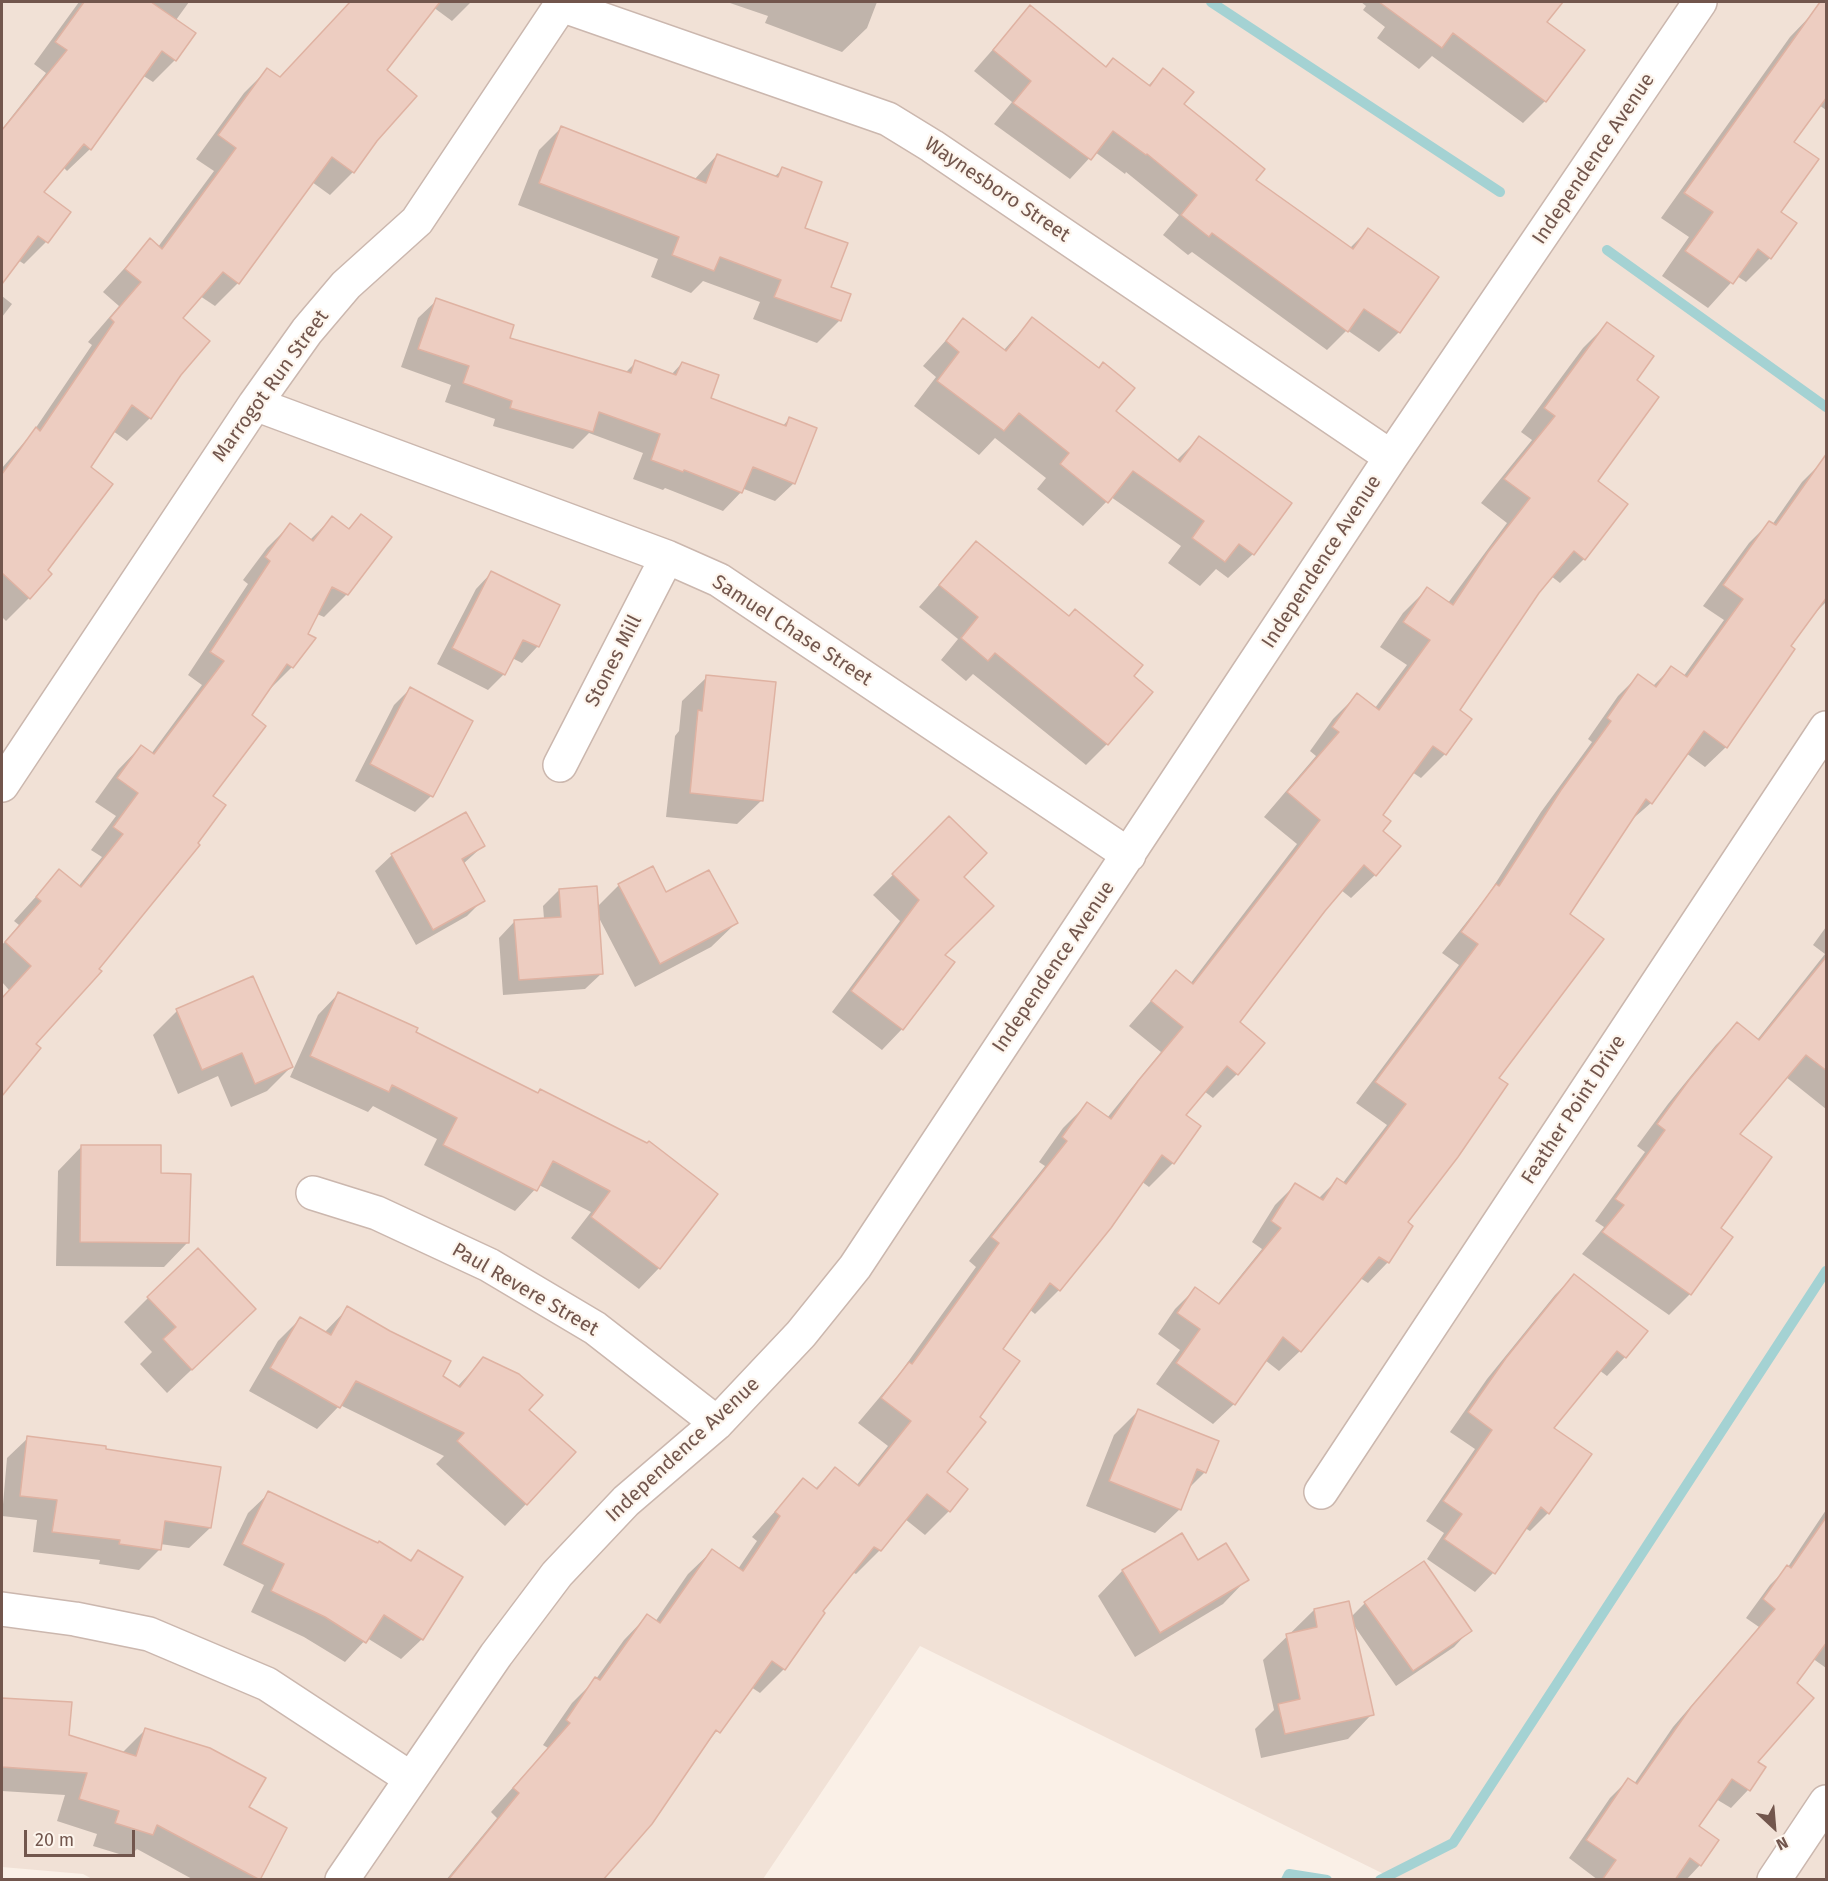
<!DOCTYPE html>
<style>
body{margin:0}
#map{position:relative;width:1828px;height:1881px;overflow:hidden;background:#faf0e7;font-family:"Fira Sans",sans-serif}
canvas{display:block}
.frame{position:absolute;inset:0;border:3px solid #72564d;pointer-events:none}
.north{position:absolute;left:1744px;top:1797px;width:60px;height:60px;-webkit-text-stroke:4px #fdf5ed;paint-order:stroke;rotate:154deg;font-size:16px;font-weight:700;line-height:24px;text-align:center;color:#72564d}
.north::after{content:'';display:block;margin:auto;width:21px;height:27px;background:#72564d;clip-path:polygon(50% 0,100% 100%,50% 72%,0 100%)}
.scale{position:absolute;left:24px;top:1830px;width:111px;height:27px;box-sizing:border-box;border:3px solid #72564d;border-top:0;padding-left:8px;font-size:18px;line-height:21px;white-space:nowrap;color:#72564d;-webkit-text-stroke:4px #fdf5ed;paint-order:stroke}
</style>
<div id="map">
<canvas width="1828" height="1881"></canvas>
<div class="frame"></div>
<div class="north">N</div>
<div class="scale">20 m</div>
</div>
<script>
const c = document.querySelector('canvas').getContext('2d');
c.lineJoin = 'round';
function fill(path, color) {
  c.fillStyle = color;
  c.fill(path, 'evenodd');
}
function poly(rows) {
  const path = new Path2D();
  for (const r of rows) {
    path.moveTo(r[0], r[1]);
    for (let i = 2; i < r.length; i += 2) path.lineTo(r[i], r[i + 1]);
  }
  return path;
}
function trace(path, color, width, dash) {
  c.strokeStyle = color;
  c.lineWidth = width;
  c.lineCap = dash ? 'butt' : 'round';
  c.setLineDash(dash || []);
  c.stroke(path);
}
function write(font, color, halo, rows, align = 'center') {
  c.font = font + ' "Fira Sans",sans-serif';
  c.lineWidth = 4.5;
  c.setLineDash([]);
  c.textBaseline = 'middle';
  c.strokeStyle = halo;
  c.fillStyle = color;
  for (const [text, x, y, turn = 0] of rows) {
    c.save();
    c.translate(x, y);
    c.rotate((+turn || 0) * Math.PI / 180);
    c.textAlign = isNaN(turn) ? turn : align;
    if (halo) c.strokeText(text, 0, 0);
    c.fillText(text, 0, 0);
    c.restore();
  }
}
const residential = poly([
 [2,2,1826,2,1826,1879,1394,1879,920,1646,763,1879,94,1880,83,1874,2,1867]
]);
const shadow = poly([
 [79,2,189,2,176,20,175,60,153,82,142,75,90,149,67,171,63,167,42,193,46,242,24,264,18,260,2,281,2,129,46,73,34,64],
 [351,2,471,2,452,21,433,7,385,70,375,140,353,172,330,195,312,182,238,283,215,306,200,296,181,318,180,374,150,418,127,441,113,431,89,468,46,570,29,598,6,621,2,617,2,468,33,432,92,345,88,342,119,306,103,292,150,240,158,247,214,171,196,159,244,93,267,70,279,78],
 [727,2,877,2,867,28,842,52,765,23,768,16],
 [1361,2,1561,2,1545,22,1545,101,1523,123,1432,56,1419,69,1377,38,1385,27,1363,10,1366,6],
 [1030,7,1105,68,1113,60,1148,86,1163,70,1182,105,1253,180,1350,248,1368,230,1437,277,1399,332,1379,352,1347,330,1327,350,1192,252,1188,255,1163,235,1179,215,1126,172,1125,174,1095,152,1070,179,994,124,1012,102,974,71],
 [1814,12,1826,21,1826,110,1819,105,1792,143,1770,258,1746,282,1737,276,1708,308,1662,276,1689,237,1661,218,1790,37],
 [561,128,694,180,717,155,774,177,783,169,840,320,817,343,753,319,760,302,703,281,691,293,651,277,658,259,518,205,539,150],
 [2,296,12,304,2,317],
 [437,300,508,339,625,373,636,362,671,375,682,363,709,399,782,427,789,419,794,483,775,501,744,489,723,511,665,488,663,490,633,479,643,453,589,433,573,449,493,426,495,419,445,402,451,385,401,367,418,318],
 [1032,319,1114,412,1176,461,1199,438,1253,554,1228,578,1216,569,1200,586,1168,563,1181,546,1111,497,1083,526,1037,489,1046,478,995,438,979,455,914,406,936,377,923,366,964,320,1003,351],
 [1607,324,1635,381,1596,481,1584,559,1560,583,1551,576,1538,592,1458,711,1470,719,1445,754,1421,778,1412,772,1381,815,1375,875,1351,898,1341,890,1238,1023,1237,1074,1213,1098,1204,1091,1184,1115,1173,1163,1149,1187,1141,1181,1059,1290,1035,1314,1029,1309,1001,1349,977,1417,944,1472,949,1511,925,1535,905,1519,880,1550,856,1574,852,1572,820,1611,784,1669,760,1693,751,1687,600,1880,446,1880,497,1818,491,1812,548,1748,543,1745,572,1703,596,1679,624,1640,647,1616,655,1622,688,1574,712,1551,738,1569,757,1541,752,1537,803,1480,815,1489,835,1469,856,1486,888,1446,858,1423,900,1373,976,1267,969,1261,1045,1166,1039,1162,1063,1128,1087,1104,1107,1118,1161,1052,1129,1026,1176,972,1190,984,1297,844,1264,817,1316,756,1310,751,1333,719,1357,695,1375,708,1407,665,1380,647,1403,613,1427,589,1448,603,1507,523,1481,503,1532,440,1521,432,1583,348],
 [1822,462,1826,465,1826,602,1810,618,1789,647,1726,747,1705,767,1686,753,1651,803,1629,822,1568,915,1497,1078,1406,1223,1388,1262,1368,1283,1360,1278,1300,1351,1279,1371,1265,1360,1234,1404,1213,1424,1156,1384,1180,1350,1158,1334,1175,1309,1195,1289,1217,1305,1262,1249,1252,1242,1275,1205,1295,1185,1318,1199,1337,1180,1342,1184,1387,1125,1356,1103,1459,965,1442,953,1488,895,1541,812,1592,742,1588,739,1618,696,1638,676,1653,686,1671,668,1683,677,1724,620,1703,606,1749,543,1769,523,1772,525,1802,482],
 [361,516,347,594,324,617,317,614,292,667,269,690,250,716,210,796,223,805,178,873,34,1044,39,1048,2,1094,2,998,9,990,2,982,2,945,19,925,14,921,59,871,78,887,102,857,91,850,116,816,95,802,118,770,141,746,151,754,202,685,188,675,248,584,243,580,267,548,290,525,310,540,332,518,347,530],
 [976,543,1132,676,1107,744,1086,765,973,674,966,681,941,660,958,639,919,607],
 [492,572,538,646,522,663,512,658,504,674,488,690,437,664,476,589],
 [707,677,762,800,737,824,666,817,675,736,679,731,682,701],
 [410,689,431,796,415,812,355,781,394,705],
 [949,818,962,877,943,955,902,1029,882,1050,832,1012,900,921,873,895],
 [483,846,463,864,483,900,467,916,416,945,375,871,392,855],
 [619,885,666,894,736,923,711,947,635,987,598,916,602,973,585,989,503,995,499,938,515,921,544,919,543,906,559,890,597,907],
 [1826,927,1826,1109,1786,1077,1738,1135,1718,1229,1690,1294,1669,1315,1582,1254,1604,1227,1595,1221,1645,1152,1637,1146,1668,1104,1716,1045,1738,1024,1757,1040,1825,954,1813,945],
 [338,994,537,1094,716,1194,659,1268,639,1289,571,1238,591,1212,539,1185,515,1211,424,1165,437,1139,373,1106,368,1112,290,1077,318,1015],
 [177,1011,291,1067,267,1091,231,1107,218,1076,178,1094,153,1035],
 [82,1146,188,1242,164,1267,56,1266,58,1171],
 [1574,1276,1625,1357,1607,1376,1599,1370,1551,1428,1548,1513,1530,1531,1525,1528,1493,1573,1475,1592,1427,1559,1444,1533,1426,1521,1475,1449,1450,1432,1487,1379,1555,1295],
 [148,1298,230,1333,167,1393,140,1364,152,1352,124,1322],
 [348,1308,457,1387,484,1358,527,1410,526,1504,505,1526,436,1464,444,1456,340,1405,317,1429,249,1391,278,1341,300,1319,324,1333],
 [1138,1411,1205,1472,1187,1490,1180,1509,1155,1533,1086,1506,1114,1435],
 [28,1438,104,1451,210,1528,189,1548,160,1544,159,1550,139,1570,99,1564,100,1560,33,1552,37,1520,2,1516,7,1458],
 [269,1493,409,1561,419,1552,422,1639,401,1659,367,1638,345,1662,304,1637,251,1612,264,1585,223,1565,248,1513],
 [1826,1510,1826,1668,1812,1658,1794,1683,1756,1762,1748,1790,1731,1808,1716,1799,1697,1826,1700,1865,1686,1880,1598,1880,1569,1858,1610,1798,1628,1780,1634,1784,1673,1727,1759,1627,1746,1618,1770,1585,1788,1567],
 [1181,1535,1197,1562,1247,1579,1223,1604,1135,1657,1098,1596,1122,1571],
 [1365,1603,1470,1630,1454,1647,1396,1686,1353,1624,1372,1714,1348,1739,1261,1758,1255,1729,1274,1710,1263,1660,1314,1610,1351,1617],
 [2,1699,70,1704,68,1736,123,1752,146,1729,247,1808,285,1828,258,1880,194,1880,137,1849,129,1857,93,1846,97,1834,57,1821,65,1795,2,1791]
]);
const stream = poly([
 [1211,2,1500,192],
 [1607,250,1826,407],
 [1286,1880,1289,1874,1327,1880],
 [1380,1880,1453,1843,1826,1271]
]);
const building = poly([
 [84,2,151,2,196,33,176,61,162,51,91,150,84,144,44,192,71,212,48,243,38,236,2,284,2,130,67,50,55,42,84,2],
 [350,2,440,2,387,70,417,96,377,141,354,173,332,157,239,284,223,272,183,318,210,341,181,375,151,419,132,405,91,467,113,484,48,570,52,574,30,599,2,573,2,474,36,427,40,431,114,322,110,318,141,282,125,269,150,238,162,249,236,148,218,135,267,68,280,77,350,2],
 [1379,2,1563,2,1547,22,1585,50,1546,102,1453,33,1442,48,1379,2],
 [1820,2,1827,2,1827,97,1794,142,1819,159,1781,212,1797,223,1771,259,1758,249,1733,284,1685,251,1713,212,1684,193,1820,2],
 [1030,5,1106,67,1113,58,1150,86,1163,68,1194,92,1184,104,1265,169,1256,180,1353,249,1368,228,1439,277,1400,333,1364,309,1348,332,1212,233,1209,237,1181,215,1197,195,1147,154,1146,155,1113,131,1091,160,1013,103,1031,81,993,50,1030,5],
 [561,126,706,183,717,154,778,177,782,167,822,182,805,228,848,243,831,287,851,294,841,321,774,297,781,280,720,257,714,271,672,255,679,237,539,183,561,126],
 [436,298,514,325,510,338,631,373,635,360,676,375,682,362,719,375,711,398,786,426,789,417,817,428,795,484,753,467,742,493,684,470,683,472,651,460,660,434,599,412,593,432,510,408,512,401,463,383,469,366,418,349,436,298],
 [1032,317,1099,368,1103,362,1135,388,1116,411,1180,462,1199,436,1292,503,1254,555,1239,544,1225,562,1192,538,1204,521,1133,471,1108,503,1060,464,1069,453,1019,413,1004,431,937,381,959,352,946,341,963,318,1006,351,1032,317],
 [1607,322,1654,356,1637,380,1659,397,1598,481,1628,504,1585,560,1574,551,1539,593,1460,710,1472,719,1446,755,1433,746,1383,815,1391,821,1383,831,1401,846,1376,876,1364,865,1325,911,1240,1022,1265,1043,1238,1075,1227,1066,1186,1115,1201,1126,1174,1164,1162,1155,1111,1228,1060,1291,1050,1283,1003,1349,1020,1361,980,1417,986,1422,947,1472,968,1489,950,1512,927,1494,881,1551,874,1547,823,1611,825,1613,785,1670,772,1661,720,1733,716,1730,652,1824,603,1880,448,1880,519,1793,513,1788,570,1723,566,1720,595,1677,600,1680,647,1614,660,1623,712,1549,743,1571,780,1516,775,1512,803,1478,817,1489,835,1467,859,1486,911,1421,881,1398,909,1362,912,1364,999,1243,991,1237,1067,1141,1062,1137,1087,1102,1111,1119,1138,1081,1183,1027,1151,1001,1176,970,1193,984,1320,820,1287,792,1339,732,1332,727,1357,693,1379,710,1430,640,1403,622,1427,587,1453,605,1488,552,1530,498,1504,479,1555,416,1544,408,1607,322],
 [1827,453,1827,597,1791,646,1795,649,1727,748,1704,731,1652,804,1646,799,1570,914,1604,939,1499,1078,1508,1084,1458,1157,1408,1222,1413,1226,1389,1263,1379,1257,1301,1352,1283,1337,1235,1405,1176,1363,1200,1329,1177,1313,1195,1287,1219,1304,1281,1228,1271,1221,1295,1183,1323,1200,1337,1178,1346,1184,1406,1104,1375,1082,1478,944,1461,932,1496,884,1499,886,1561,790,1611,721,1607,718,1638,674,1656,687,1671,666,1687,677,1743,599,1723,585,1769,521,1776,525,1827,453],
 [361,514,392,537,348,595,332,587,308,634,316,638,293,668,287,664,252,715,266,726,213,796,226,805,198,843,200,845,99,969,102,971,36,1044,41,1048,2,1096,2,998,31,966,5,942,41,901,36,897,59,869,81,887,123,834,113,827,138,793,117,778,141,745,154,754,224,661,210,652,270,561,265,557,290,523,313,541,332,516,349,529,361,514],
 [976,541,1069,616,1075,609,1143,665,1134,676,1153,692,1108,745,995,653,988,661,961,638,978,617,939,585,976,541],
 [491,571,560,605,539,647,523,640,505,675,452,648,491,571],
 [706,675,776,682,763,801,690,793,698,710,702,711,706,675],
 [410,687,473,721,433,797,370,764,410,687],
 [466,812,485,846,462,859,485,901,433,930,391,854,466,812],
 [949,816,987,853,964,877,994,906,945,955,955,962,903,1030,851,991,919,900,892,874,949,816],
 [653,866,666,892,709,870,738,923,660,964,618,884,653,866],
 [597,886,603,974,519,980,514,920,561,917,559,889,597,886],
 [1827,956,1827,1071,1806,1055,1740,1134,1772,1157,1721,1228,1733,1237,1691,1295,1602,1232,1624,1205,1615,1199,1665,1130,1657,1124,1689,1080,1737,1022,1759,1040,1827,956],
 [253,976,293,1067,255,1084,242,1053,202,1070,176,1009,253,976],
 [338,992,418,1028,416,1032,538,1093,540,1089,647,1143,649,1141,718,1194,660,1269,591,1217,610,1191,553,1161,537,1191,443,1145,457,1118,392,1085,389,1092,310,1056,338,992],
 [81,1145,161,1145,161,1173,191,1174,189,1243,80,1242,81,1145],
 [198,1248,256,1309,192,1370,163,1339,176,1327,147,1297,198,1248],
 [1574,1274,1648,1331,1626,1358,1617,1351,1554,1428,1592,1454,1549,1514,1541,1507,1495,1574,1444,1539,1462,1514,1443,1501,1492,1430,1468,1412,1506,1358,1574,1274],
 [347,1306,390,1331,451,1361,443,1376,460,1387,483,1357,519,1374,543,1395,529,1410,576,1452,527,1505,457,1441,464,1433,356,1381,340,1408,270,1368,300,1317,331,1335,347,1306],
 [1138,1409,1219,1441,1206,1473,1197,1469,1181,1510,1109,1481,1138,1409],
 [27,1436,106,1446,106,1449,221,1467,211,1528,165,1521,161,1550,119,1544,120,1540,52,1532,57,1500,20,1496,27,1436],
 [268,1491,378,1543,379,1541,411,1561,418,1550,463,1577,423,1640,384,1615,366,1643,325,1617,271,1591,284,1564,242,1544,268,1491],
 [1827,1516,1827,1642,1797,1683,1814,1698,1758,1762,1766,1767,1750,1791,1732,1779,1699,1826,1719,1840,1701,1866,1690,1858,1675,1880,1602,1880,1616,1860,1586,1840,1628,1778,1637,1784,1691,1707,1775,1609,1763,1599,1787,1565,1791,1568,1827,1516],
 [1182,1533,1198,1560,1226,1543,1249,1580,1160,1633,1122,1570,1182,1533],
 [1424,1561,1472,1631,1413,1671,1364,1602,1424,1561],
 [1349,1601,1374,1715,1285,1734,1278,1704,1300,1699,1286,1634,1317,1627,1314,1609,1349,1601],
 [2,1698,72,1702,69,1735,136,1756,145,1728,210,1748,266,1778,249,1807,287,1828,260,1880,157,1825,153,1835,115,1823,119,1811,79,1799,87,1773,2,1767,2,1698]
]);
const minor = poly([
 [255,404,667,557,719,580,1129,855],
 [560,765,667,557],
 [2,785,255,404,307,331,346,285,417,221,561,5,888,119,932,146,1391,457],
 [313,1193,377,1213,489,1265,595,1328,717,1423],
 [1321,1492,1826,728],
 [2,1609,75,1619,149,1634,267,1684,410,1778],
 [342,1880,496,1655,557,1574,626,1501,717,1423,801,1334,855,1267,1391,457,1700,2],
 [1774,1880,1826,1802]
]);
const streetNames = [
 ["Independence Avenue",1594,159,-56],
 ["Waynesboro Street",997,190,34],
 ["Marrogot Run Street",271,386,-54],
 ["Independence Avenue",1322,562,-57],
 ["Samuel Chase Street",792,631,33],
 ["Stones Mill",614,661,-63],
 ["Independence Avenue",1054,967,-56],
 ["Feather Point Drive",1574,1110,-57],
 ["Paul Revere Street",525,1290,30],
 ["Independence Avenue",683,1450,-43]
];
fill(residential, '#f1e1d6');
fill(shadow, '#0003');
trace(stream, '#a4d2d3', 10);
fill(building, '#edcdc1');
trace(building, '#dfb2a2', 1.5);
trace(minor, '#cbb7ae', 36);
trace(minor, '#fff', 33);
write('20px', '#72564d', '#fdf5ed', streetNames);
</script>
